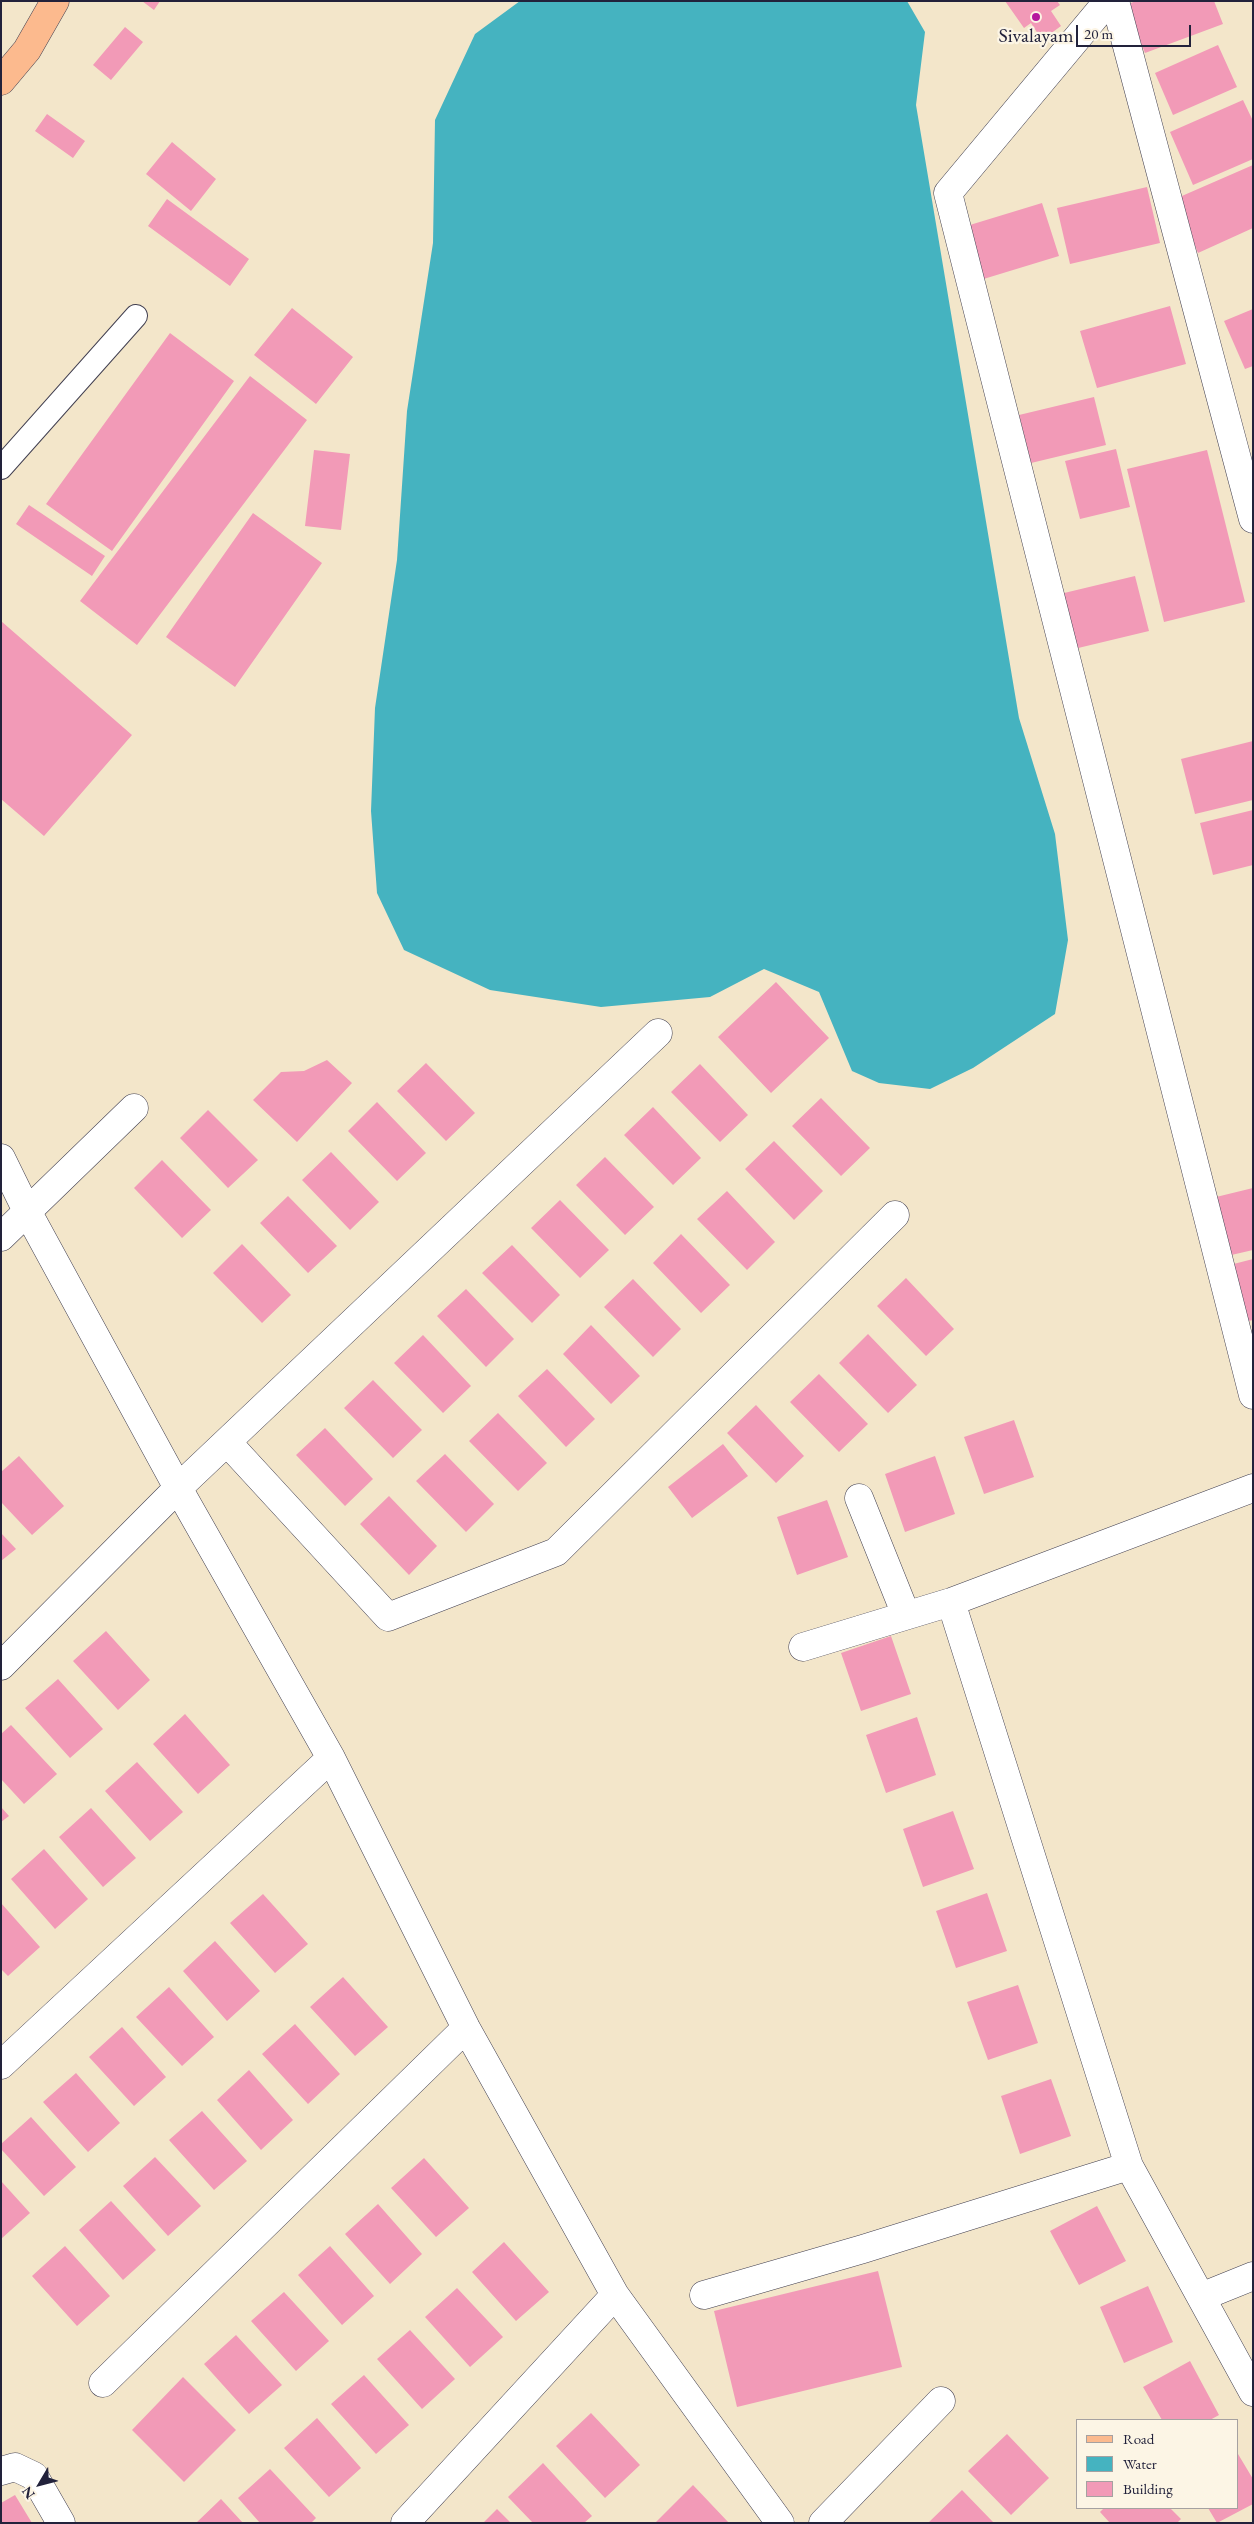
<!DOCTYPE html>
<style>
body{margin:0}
#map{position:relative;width:1254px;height:2524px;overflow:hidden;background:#f3e6ca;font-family:"EB Garamond",serif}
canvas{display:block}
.frame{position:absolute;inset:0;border:2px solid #22223b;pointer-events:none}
.legend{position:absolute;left:1076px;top:2419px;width:162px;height:90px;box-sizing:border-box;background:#fcf5e5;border:1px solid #a5a1a1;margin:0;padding:6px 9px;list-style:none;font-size:15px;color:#22223b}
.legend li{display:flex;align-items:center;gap:10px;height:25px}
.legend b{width:25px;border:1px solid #a5a1a1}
.north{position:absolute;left:15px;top:2459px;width:50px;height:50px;-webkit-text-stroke:4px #fcf5e5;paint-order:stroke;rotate:233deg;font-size:14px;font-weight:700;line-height:20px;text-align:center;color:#22223b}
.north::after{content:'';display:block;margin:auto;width:18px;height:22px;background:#22223b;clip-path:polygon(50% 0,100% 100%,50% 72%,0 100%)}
.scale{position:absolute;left:1076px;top:25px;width:115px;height:22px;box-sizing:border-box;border:2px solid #22223b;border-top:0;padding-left:6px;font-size:15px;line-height:18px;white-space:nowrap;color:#22223b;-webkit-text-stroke:4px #fcf5e5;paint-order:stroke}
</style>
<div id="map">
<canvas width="1254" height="2524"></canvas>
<div class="frame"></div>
<ul class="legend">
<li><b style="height:6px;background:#fcba8e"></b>Road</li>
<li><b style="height:14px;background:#45b3c0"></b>Water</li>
<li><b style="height:14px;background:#f29ab7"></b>Building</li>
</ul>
<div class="north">N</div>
<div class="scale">20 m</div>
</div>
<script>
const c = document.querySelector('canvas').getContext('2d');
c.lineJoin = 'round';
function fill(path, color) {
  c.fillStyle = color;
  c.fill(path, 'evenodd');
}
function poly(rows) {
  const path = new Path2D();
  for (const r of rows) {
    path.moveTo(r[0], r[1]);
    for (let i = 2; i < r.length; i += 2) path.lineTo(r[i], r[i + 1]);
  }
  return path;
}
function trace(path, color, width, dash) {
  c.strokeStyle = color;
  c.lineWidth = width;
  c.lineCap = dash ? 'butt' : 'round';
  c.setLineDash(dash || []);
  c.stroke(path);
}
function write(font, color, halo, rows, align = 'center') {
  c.font = font + ' "EB Garamond",serif';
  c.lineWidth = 4.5;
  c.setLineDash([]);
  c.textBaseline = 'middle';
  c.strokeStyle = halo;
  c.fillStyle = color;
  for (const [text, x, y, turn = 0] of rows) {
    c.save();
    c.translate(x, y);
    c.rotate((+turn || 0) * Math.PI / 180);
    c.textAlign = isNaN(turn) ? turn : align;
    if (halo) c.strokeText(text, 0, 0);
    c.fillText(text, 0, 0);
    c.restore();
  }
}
const water = poly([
 [520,1,907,1,925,32,916,105,1019,718,1055,834,1068,940,1055,1014,973,1068,930,1089,879,1083,852,1071,819,992,764,969,710,997,601,1007,490,990,404,950,377,893,371,811,375,708,397,560,407,411,433,243,435,120,475,34]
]);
const building = poly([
 [142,1,160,1,154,10],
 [1005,1,1057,1,1060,5,1051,11,1061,26,1042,40,1031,23,1024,28],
 [1136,1,1214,1,1223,24,1145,53,1126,5],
 [125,27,143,42,111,80,93,65],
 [1218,45,1237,87,1173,115,1155,73],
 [1243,100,1253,121,1253,159,1193,185,1170,132],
 [47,114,85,141,73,158,35,131],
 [172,142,216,179,191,211,146,174],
 [1253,165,1253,228,1198,253,1175,199],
 [1147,187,1160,243,1070,264,1057,208],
 [167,199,249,259,230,286,148,226],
 [1042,203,1059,256,977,281,960,228],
 [1170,306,1186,364,1097,388,1080,331],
 [292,308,353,357,316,404,254,355],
 [1253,309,1253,366,1245,369,1224,321],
 [170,333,234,381,112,551,46,504],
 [250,376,307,420,137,645,80,601],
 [1094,397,1106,445,1031,463,1019,415],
 [1116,449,1130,507,1080,519,1065,461],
 [314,450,350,454,341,530,305,526],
 [1207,450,1245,602,1164,622,1127,469],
 [29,505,105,556,92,576,16,524],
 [253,513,322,563,235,687,166,637],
 [1135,576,1149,631,1074,649,1060,594],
 [1,621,132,735,44,836,1,799],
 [1253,741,1253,800,1195,814,1181,759],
 [1253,810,1253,865,1213,875,1200,823],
 [776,982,829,1038,771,1093,718,1037],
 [327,1060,352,1083,297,1142,253,1100,281,1072,304,1071],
 [426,1063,475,1113,446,1141,397,1091],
 [700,1064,748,1115,720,1142,671,1092],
 [821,1098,870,1148,841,1176,792,1126],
 [377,1102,426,1153,397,1181,348,1131],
 [653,1107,701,1158,673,1185,624,1135],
 [208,1110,258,1160,228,1188,180,1138],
 [774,1141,823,1191,794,1220,745,1169],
 [331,1152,379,1202,350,1230,302,1180],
 [605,1157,654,1207,625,1235,576,1185],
 [162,1160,211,1210,182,1238,134,1188],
 [1253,1188,1253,1250,1227,1256,1212,1198],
 [727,1191,775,1242,747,1270,697,1219],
 [288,1196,337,1246,308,1273,260,1223],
 [560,1200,609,1250,580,1278,531,1228],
 [681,1234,730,1285,701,1313,653,1263],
 [242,1244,291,1295,262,1323,213,1273],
 [512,1245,560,1295,532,1323,482,1273],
 [1253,1259,1253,1320,1236,1324,1222,1267],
 [906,1278,954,1329,926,1356,877,1306],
 [633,1279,681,1329,653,1357,604,1307],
 [466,1289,514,1339,486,1367,437,1316],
 [591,1325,640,1376,611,1404,563,1354],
 [868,1334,917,1385,888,1413,839,1363],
 [423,1335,471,1386,443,1413,394,1363],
 [547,1369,595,1419,566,1447,518,1396],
 [819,1374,868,1424,839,1452,790,1402],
 [373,1380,422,1430,393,1458,344,1408],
 [756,1405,804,1456,776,1483,727,1433],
 [498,1413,547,1463,518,1491,469,1441],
 [1014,1420,1034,1477,984,1494,964,1437],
 [325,1428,373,1479,345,1506,296,1455],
 [723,1444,748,1476,692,1518,668,1487],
 [445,1454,494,1504,466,1532,416,1481],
 [19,1456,64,1506,32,1535,1,1502,1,1472],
 [935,1456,955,1514,905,1532,885,1474],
 [389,1496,437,1546,409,1575,360,1524],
 [827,1500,848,1557,797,1575,777,1517],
 [1,1533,16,1549,1,1561],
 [106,1631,150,1680,118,1710,73,1661],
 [891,1636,911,1694,861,1711,841,1653],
 [58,1679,103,1729,70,1758,25,1708],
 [185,1714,230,1765,198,1794,153,1744],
 [917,1717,936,1775,886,1793,866,1735],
 [11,1725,57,1774,24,1804,1,1779,1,1734],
 [137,1762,183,1812,150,1841,105,1791],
 [1,1807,9,1816,1,1822],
 [91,1808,136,1858,103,1887,59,1837],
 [953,1811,974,1869,923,1887,903,1829],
 [44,1849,88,1899,55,1929,11,1879],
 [987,1893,1007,1951,956,1968,936,1911],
 [263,1894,308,1944,275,1973,230,1923],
 [1,1903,40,1947,8,1976,1,1969],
 [215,1941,260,1991,227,2021,183,1971],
 [343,1977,388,2027,355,2056,310,2007],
 [1018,1985,1038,2043,988,2060,967,2002],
 [169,1987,214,2037,182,2066,136,2017],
 [295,2024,340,2074,308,2104,262,2054],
 [122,2027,166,2077,134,2106,89,2057],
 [249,2070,293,2120,261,2150,217,2100],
 [76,2073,120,2123,88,2152,43,2102],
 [1051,2079,1071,2136,1020,2154,1001,2096],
 [202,2111,247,2161,214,2190,169,2140],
 [31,2117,76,2167,44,2196,1,2149,1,2144],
 [155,2157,201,2206,168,2236,123,2186],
 [424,2158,469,2208,436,2237,391,2188],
 [1,2181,30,2213,1,2239],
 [111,2201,156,2250,123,2280,79,2230],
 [378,2204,422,2254,390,2284,345,2234],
 [1097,2206,1126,2261,1079,2285,1050,2231],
 [504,2242,549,2292,516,2321,472,2272],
 [65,2246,110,2296,77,2326,32,2276],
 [330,2246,374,2296,342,2325,298,2275],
 [878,2271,902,2367,737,2407,714,2311],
 [1148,2286,1173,2342,1124,2363,1100,2307],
 [457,2288,503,2337,470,2367,425,2317],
 [284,2292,329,2341,296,2371,251,2321],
 [410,2330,455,2379,422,2409,377,2359],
 [236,2335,282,2385,249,2414,204,2364],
 [1190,2361,1219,2415,1210,2420,1162,2420,1143,2387],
 [364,2375,409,2425,376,2454,331,2404],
 [183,2377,236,2430,184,2482,132,2430],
 [591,2413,640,2465,605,2498,556,2446],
 [317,2418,361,2468,329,2497,284,2448],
 [1007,2434,1049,2478,1011,2515,968,2471],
 [1238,2454,1253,2479,1253,2504,1217,2523,1208,2508,1238,2508],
 [543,2463,592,2516,584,2523,533,2523,508,2497],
 [270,2469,316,2518,311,2523,260,2523,238,2498],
 [693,2485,729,2523,655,2523],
 [962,2490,994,2523,928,2523],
 [15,2495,32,2523,1,2523,1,2503],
 [221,2499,243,2523,196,2523],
 [1104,2508,1170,2508,1181,2519,1177,2523,1110,2523,1100,2512],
 [497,2509,511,2523,483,2523]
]);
const service = poly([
 [1,468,136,316]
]);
const minor = poly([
 [1108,1,948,193,1253,1395],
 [1115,1,1253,519],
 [1,1158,27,1211,178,1488,331,1758,466,2028,615,2295,780,2523],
 [1,1237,134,1108],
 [227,1442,388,1617,556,1552,895,1215],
 [859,1498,906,1615],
 [951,1602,1129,2166,1253,2392],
 [803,1647,951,1602,1253,1488],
 [1,1666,178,1488,658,1033],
 [1,2065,331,1758],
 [704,2295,863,2249,1129,2166],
 [1201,2297,1253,2276],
 [103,2383,466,2028],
 [1,2471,15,2467,34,2476,61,2523],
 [405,2523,615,2295],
 [823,2523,941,2401]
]);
const primary = poly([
 [1,81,27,50,55,1]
]);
const markers = [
 [1036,17,5,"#b5179e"]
];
const poiNames = [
 ["Sivalayam",1036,37]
];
fill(water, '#45b3c0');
fill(building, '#f29ab7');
trace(service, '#413f50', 24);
trace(minor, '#413f50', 29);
trace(primary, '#413f50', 29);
trace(service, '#fff', 22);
trace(minor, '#fff', 28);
trace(primary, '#fcba8e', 28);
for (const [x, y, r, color] of markers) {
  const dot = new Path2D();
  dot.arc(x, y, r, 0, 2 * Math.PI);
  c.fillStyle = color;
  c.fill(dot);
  trace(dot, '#fcf5e5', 2);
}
write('20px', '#22223b', '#fcf5e5', poiNames);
</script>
